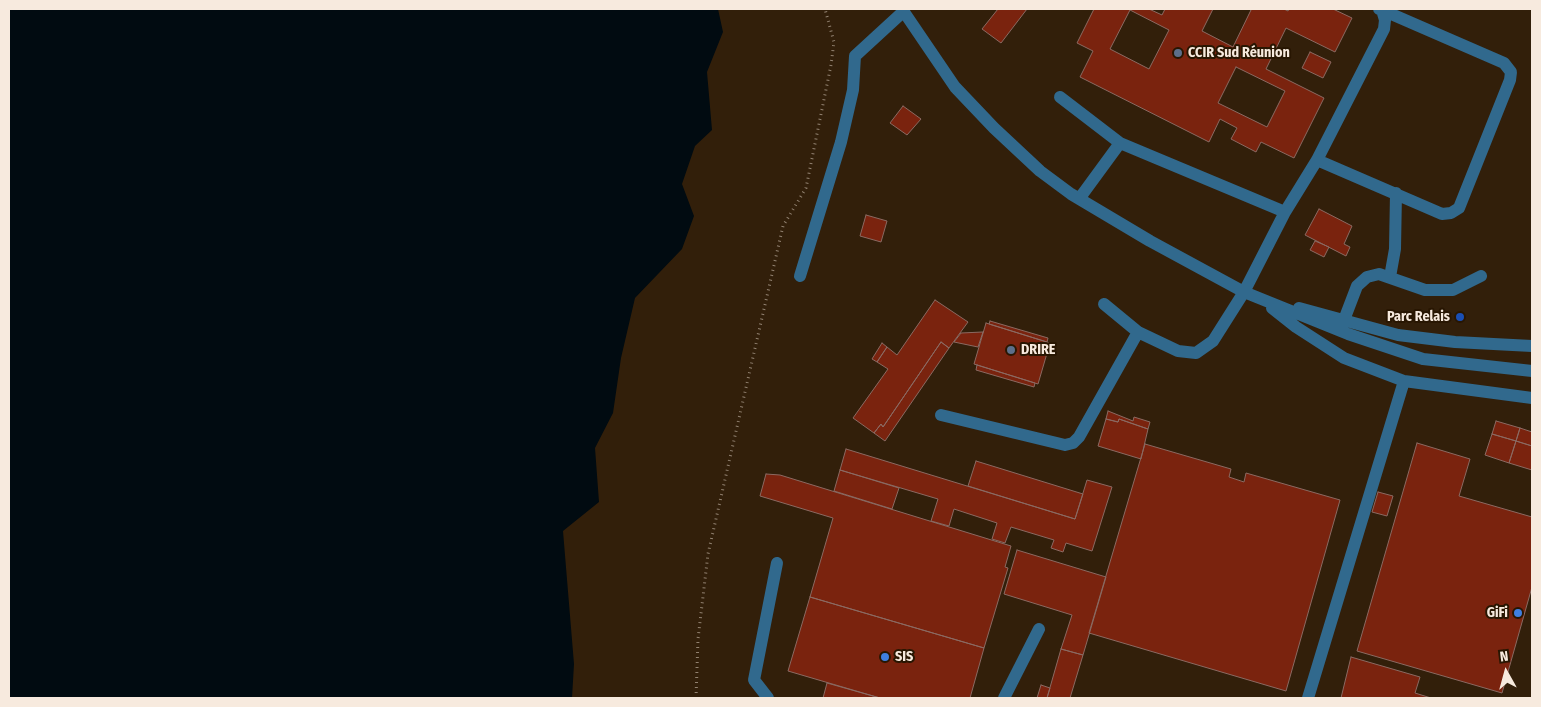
<!DOCTYPE html>
<meta charset="utf-8">
<style>
body{margin:0}
#map{position:relative;width:1541px;height:707px;overflow:hidden;background:#321f0a;font-family:"Fira Sans Condensed",sans-serif}
canvas{display:block}
.frame{position:absolute;inset:0;border:10px solid #f7eade;pointer-events:none}
.north{position:absolute;left:1481px;top:647px;width:50px;height:50px;-webkit-text-stroke:4px #281602;paint-order:stroke;rotate:353deg;font-size:14px;font-weight:700;line-height:20px;text-align:center;color:#f7eade}
.north::after{content:'';display:block;margin:auto;width:18px;height:22px;background:#f7eade;clip-path:polygon(50% 0,100% 100%,50% 72%,0 100%)}
</style>
<div id="map">
<canvas width="1541" height="707"></canvas>
<div class="frame"></div>
<div class="north">N</div>
</div>
<script>
const c = document.querySelector('canvas').getContext('2d');
c.lineJoin = 'round';
function fill(path, color) {
  c.fillStyle = color;
  c.fill(path, 'evenodd');
}
function poly(rows) {
  const path = new Path2D();
  for (const r of rows) {
    path.moveTo(r[0], r[1]);
    for (let i = 2; i < r.length; i += 2) path.lineTo(r[i], r[i + 1]);
  }
  return path;
}
function trace(path, color, width, dash) {
  c.strokeStyle = color;
  c.lineWidth = width;
  c.lineCap = dash ? 'butt' : 'round';
  c.setLineDash(dash || []);
  c.stroke(path);
}
function write(font, color, halo, rows, align = 'center') {
  c.font = font + ' "Fira Sans Condensed",sans-serif';
  c.lineWidth = 4;
  c.setLineDash([]);
  c.textBaseline = 'middle';
  c.strokeStyle = halo;
  c.fillStyle = color;
  for (const [text, x, y, turn = 0] of rows) {
    c.save();
    c.translate(x, y);
    c.rotate((+turn || 0) * Math.PI / 180);
    c.textAlign = isNaN(turn) ? turn : align;
    if (halo) c.strokeText(text, 0, 0);
    c.fillText(text, 0, 0);
    c.restore();
  }
}
const water = poly([
 [9,9,718,9,723,32,707,72,712,130,695,146,682,184,694,216,682,249,635,298,621,358,613,413,595,448,599,502,563,531,574,664,572,698,9,698]
]);
const building = poly([
 [998,9,1027,9,1001,43,982,29,998,9],
 [1094,9,1149,9,1162,15,1165,9,1213,9,1202,31,1233,47,1251,10,1249,9,1284,9,1288,11,1289,9,1333,9,1352,18,1335,52,1286,28,1266,69,1324,98,1294,158,1261,142,1256,152,1231,139,1237,128,1220,119,1209,142,1080,77,1093,51,1077,43,1094,9],
 [1130,10,1169,30,1149,69,1110,49,1130,10],
 [1236,67,1285,91,1267,127,1218,103,1236,67],
 [1310,52,1331,62,1323,78,1302,68,1310,52],
 [903,106,921,119,907,135,890,123,903,106],
 [1319,209,1352,226,1344,244,1350,247,1346,256,1305,235,1319,209],
 [866,215,887,221,881,242,860,236,866,215],
 [1315,241,1329,247,1324,257,1310,250,1315,241],
 [935,300,968,322,949,348,941,342,883,427,881,424,874,433,853,418,888,369,877,362,887,347,897,355,935,300],
 [990,321,1048,338,1047,342,989,324,990,321],
 [986,323,1050,343,1038,384,974,364,986,323],
 [983,332,978,347,954,342,961,333,983,332],
 [941,342,949,348,885,441,874,433,881,424,883,427,941,342],
 [882,343,887,347,877,362,872,359,882,343],
 [977,365,1035,383,1034,387,976,370,977,365],
 [1108,411,1133,421,1134,417,1150,422,1148,429,1119,419,1118,422,1106,419,1108,411],
 [1106,419,1118,422,1119,419,1148,429,1141,459,1098,446,1106,419],
 [1496,421,1520,428,1516,441,1492,434,1496,421],
 [1520,428,1532,432,1532,446,1516,441,1520,428],
 [1492,434,1516,441,1509,463,1485,455,1492,434],
 [1516,441,1532,446,1532,470,1509,463,1516,441],
 [1417,443,1470,459,1459,496,1532,517,1532,587,1502,693,1357,651,1417,443],
 [1145,444,1231,469,1229,477,1244,482,1246,473,1340,500,1286,691,1089,633,1145,444],
 [846,449,1075,519,1087,480,1112,487,1092,551,1066,543,1063,552,1051,548,1054,540,1011,527,1005,543,992,539,997,523,954,509,949,526,931,521,938,499,840,470,846,449],
 [976,461,1083,494,1075,519,968,486,976,461],
 [840,470,899,488,892,509,834,491,840,470],
 [766,474,780,475,1011,546,1005,567,1008,568,984,648,810,597,833,518,760,496,766,474],
 [1378,492,1393,496,1387,516,1372,512,1378,492],
 [1017,550,1106,577,1083,655,1061,649,1072,615,1004,594,1017,550],
 [810,597,984,648,970,698,880,698,788,671,810,597],
 [1061,649,1083,655,1070,698,1047,698,1061,649],
 [1351,657,1420,677,1415,693,1431,698,1341,698,1351,657],
 [827,683,880,698,823,698,827,683],
 [1041,685,1050,688,1047,698,1037,698,1041,685]
]);
const path = poly([
 [696,698,698,639,708,554,783,226,806,188,831,65,834,42,825,9]
]);
const minor = poly([
 [902,9,955,87,994,128,1040,171,1071,194,1150,241,1244,292,1348,334,1423,359,1532,371],
 [1060,97,1120,143,1285,212],
 [1317,160,1442,214,1451,213,1459,208,1510,80,1511,72,1504,63,1382,10],
 [1079,199,1120,143],
 [800,276,841,142,853,90,855,56,904,11],
 [1390,277,1395,249,1396,193],
 [1104,304,1138,332,1178,351,1196,353,1213,341,1244,292,1285,212,1317,160,1384,29,1385,20,1382,10,1379,9],
 [1272,308,1296,327,1344,358,1404,381,1532,398],
 [1299,308,1398,335,1455,342,1532,346],
 [1344,320,1357,286,1367,277,1379,274,1425,290,1453,290,1481,276],
 [941,415,1065,445,1073,443,1079,437,1138,332],
 [768,698,754,680,777,563],
 [1004,698,1039,629],
 [1308,698,1404,381]
]);
const markers = [
 [1178,53,5,"#5c6f8a"],
 [1460,317,5,"#1a4fb4"],
 [1011,350,5,"#5c6f8a"],
 [1518,613,5,"#3f7fe0"],
 [885,657,5,"#3f7fe0"]
];
const poiNames = [
 ["CCIR Sud Réunion",1188,53],
 ["Parc Relais",1450,317,"right"],
 ["DRIRE",1021,350],
 ["GiFi",1508,613,"right"],
 ["SIS",895,657]
];
fill(water, '#010b11');
fill(building, '#7a230e');
trace(building, '#8b6a62', 1);
trace(path, '#928271', 3, [1, 4]);
trace(minor, '#31698d', 12);
for (const [x, y, r, color] of markers) {
  const dot = new Path2D();
  dot.arc(x, y, r, 0, 2 * Math.PI);
  c.fillStyle = color;
  c.fill(dot);
  trace(dot, '#281602', 2);
}
write('bold 14px', '#f7eade', '#281602', poiNames, 'left');
</script>
